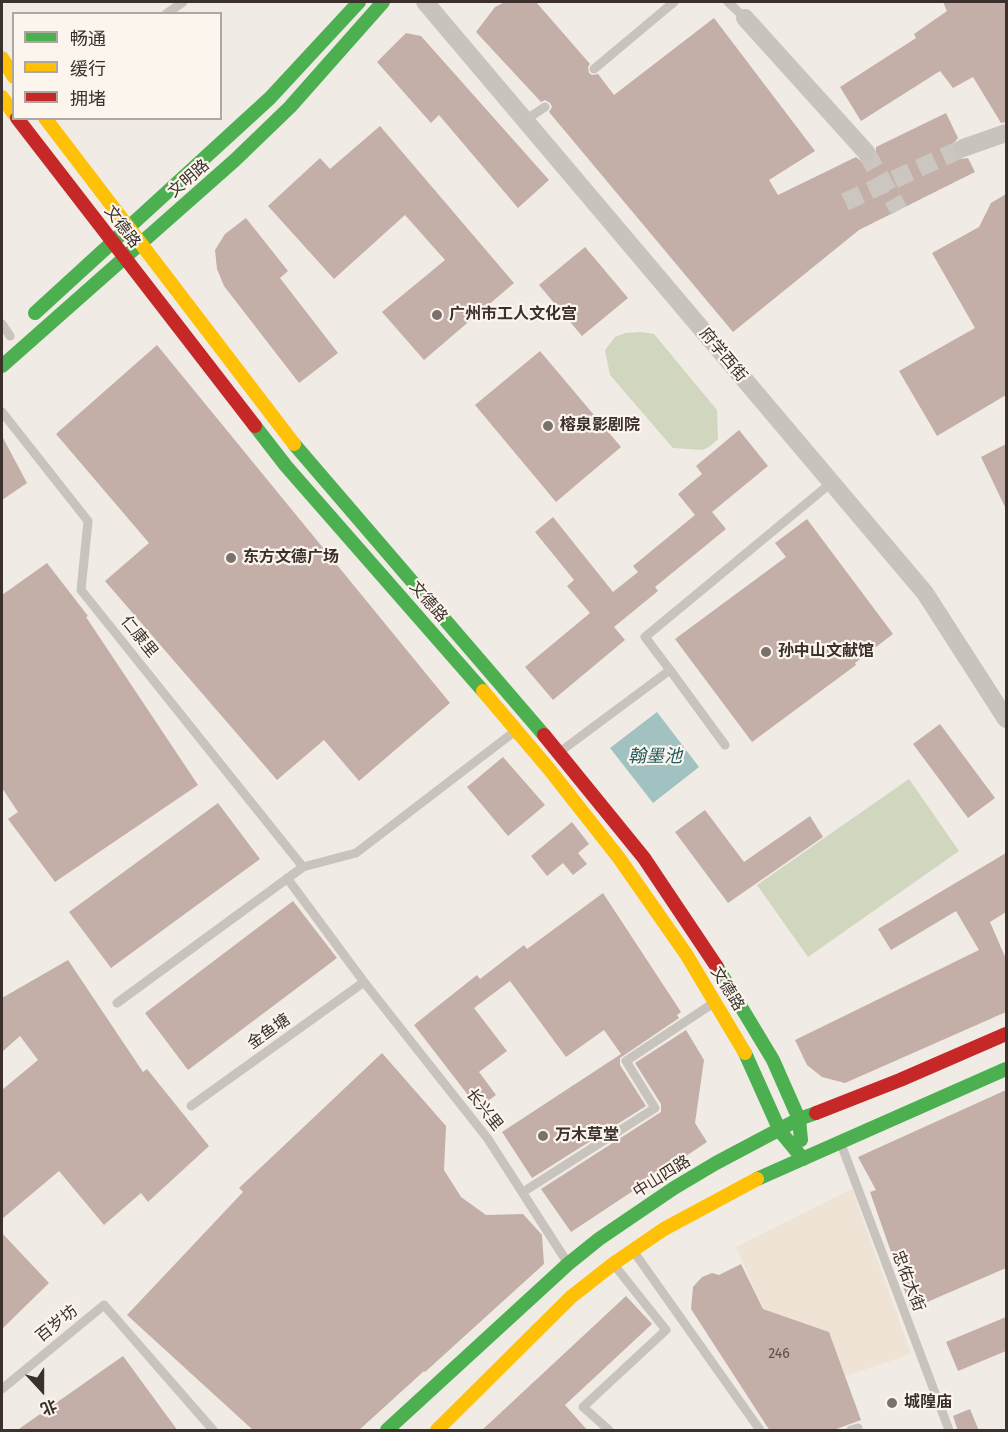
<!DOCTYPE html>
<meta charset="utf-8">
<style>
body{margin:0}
#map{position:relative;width:1008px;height:1432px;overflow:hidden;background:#f0ebe5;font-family:"Fira Sans","Noto Sans SC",sans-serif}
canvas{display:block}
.frame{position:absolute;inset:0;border:3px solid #3b302b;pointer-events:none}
.legend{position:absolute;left:12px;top:12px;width:210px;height:108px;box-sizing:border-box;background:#fbf5ee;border:2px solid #aea6a0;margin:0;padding:8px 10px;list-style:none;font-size:18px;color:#3b302b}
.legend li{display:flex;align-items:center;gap:12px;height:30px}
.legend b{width:30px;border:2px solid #aea6a0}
.north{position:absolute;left:12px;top:1360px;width:60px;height:60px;-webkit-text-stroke:4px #fbf5ee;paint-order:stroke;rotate:159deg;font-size:16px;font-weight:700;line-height:24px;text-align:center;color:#3b302b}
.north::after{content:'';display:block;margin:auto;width:21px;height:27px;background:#3b302b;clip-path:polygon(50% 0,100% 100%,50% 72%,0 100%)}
</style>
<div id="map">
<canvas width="1008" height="1432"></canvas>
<div class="frame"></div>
<ul class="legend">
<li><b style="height:8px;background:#4caf50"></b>畅通</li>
<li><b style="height:8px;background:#ffc107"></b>缓行</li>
<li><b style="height:8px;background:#c62828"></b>拥堵</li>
</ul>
<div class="north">北</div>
</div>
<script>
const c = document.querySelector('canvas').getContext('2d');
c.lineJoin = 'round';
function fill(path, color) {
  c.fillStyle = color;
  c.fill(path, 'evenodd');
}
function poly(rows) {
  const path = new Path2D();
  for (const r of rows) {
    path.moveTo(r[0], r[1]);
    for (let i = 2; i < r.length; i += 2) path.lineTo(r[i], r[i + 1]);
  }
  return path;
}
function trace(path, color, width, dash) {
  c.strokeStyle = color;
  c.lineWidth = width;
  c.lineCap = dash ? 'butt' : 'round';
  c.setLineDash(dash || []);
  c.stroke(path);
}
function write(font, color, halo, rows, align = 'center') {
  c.font = font + ' "Fira Sans","Noto Sans SC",sans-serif';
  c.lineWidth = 4.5;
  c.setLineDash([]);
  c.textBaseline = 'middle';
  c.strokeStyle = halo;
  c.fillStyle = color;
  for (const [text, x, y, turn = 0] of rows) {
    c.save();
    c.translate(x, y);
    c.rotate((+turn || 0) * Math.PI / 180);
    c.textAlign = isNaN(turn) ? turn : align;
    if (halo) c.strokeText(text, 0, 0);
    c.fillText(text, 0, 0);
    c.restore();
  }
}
const green = poly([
 [641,332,654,334,717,410,718,439,710,446,703,450,673,448,610,375,605,350,615,337,625,333],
 [909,779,959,851,808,957,757,885]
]);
const plaza = poly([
 [852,1189,911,1354,845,1376,829,1332,763,1309,736,1247]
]);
const water = poly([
 [657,712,699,767,653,803,610,748]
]);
const building = poly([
 [505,2,536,2,590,64,588,67,589,73,592,75,598,74,614,95,714,18,815,151,769,180,778,195,856,157,862,162,869,163,876,156,876,147,946,113,958,138,952,145,953,152,960,159,968,158,975,172,859,230,733,332,549,112,552,107,550,103,545,100,541,102,476,32,495,7],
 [943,2,1006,2,1006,122,1001,123,973,77,953,88,940,71,861,121,840,87,916,38,914,34,947,11],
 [406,33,421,36,549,180,518,208,439,115,431,123,377,62],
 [380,126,514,283,424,360,382,312,445,260,405,215,334,279,268,206,320,158,330,169],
 [1006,194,1006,395,937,436,899,371,975,328,932,253,979,227,991,203],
 [246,218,288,271,280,278,338,353,299,383,224,286,217,269,215,250,225,234],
 [585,247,628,298,582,336,539,285],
 [157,345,450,703,359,781,324,740,277,780,105,581,149,543,56,434],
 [540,351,621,447,556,502,475,405],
 [739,430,768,466,712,512,726,529,655,587,658,591,614,627,625,640,553,700,525,667,590,613,567,586,574,580,535,532,553,517,613,592,638,572,633,566,695,515,678,494,702,474,696,466],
 [2,436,27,483,2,500],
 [1006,444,1006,509,981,457],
 [807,519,893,634,855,663,856,665,752,742,675,639,786,557,775,543],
 [47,563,88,616,86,617,198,785,55,882,8,819,18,812,2,788,2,595],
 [940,724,995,798,968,818,913,744],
 [503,757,545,805,508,836,467,787],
 [218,803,260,859,111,968,69,912],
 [705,810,744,862,810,816,823,837,728,903,675,832],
 [572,822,589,844,578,853,587,864,573,875,563,863,547,876,531,856],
 [1006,853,1006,912,990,922,1006,959,1006,1012,845,1083,822,1077,807,1065,795,1040,979,950,956,911,891,950,878,929],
 [603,893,681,1012,677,1015,679,1018,620,1058,620,1065,646,1106,532,1178,502,1132,621,1054,604,1030,566,1057,510,981,474,1008,507,1051,479,1072,496,1095,478,1108,414,1025,477,975,480,979,524,945,527,949],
 [293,901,337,958,188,1070,145,1013],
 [68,960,143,1072,147,1069,209,1146,148,1202,141,1193,104,1225,59,1171,2,1219,2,1090,38,1060,20,1036,2,1052,2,998],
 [686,1030,704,1060,695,1123,707,1142,571,1232,541,1189,661,1112,661,1104,635,1063],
 [382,1053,446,1126,444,1170,461,1197,486,1215,523,1214,542,1235,544,1264,425,1372,424,1371,358,1431,254,1431,127,1315,243,1192,239,1188],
 [1006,1090,1006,1268,911,1309,870,1192,876,1190,858,1157],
 [2,1233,49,1283,2,1329],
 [741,1264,763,1309,829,1332,861,1420,831,1431,770,1431,691,1309,693,1287,702,1277,712,1273,719,1275],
 [626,1296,652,1324,565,1405,588,1431,481,1431],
 [1006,1317,1006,1351,958,1371,946,1342],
 [123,1356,178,1431,16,1431],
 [970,1409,979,1431,958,1431,953,1416]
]);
const streetTunnel = poly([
 [866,152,899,210],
 [845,202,963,148]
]);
const lane = poly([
 [728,2,745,18],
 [166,14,183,2],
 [594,69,674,2],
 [525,120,545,107],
 [2,324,10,336],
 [2,412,88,521,81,590,303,867],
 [670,670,645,637,831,483],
 [561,751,670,670,725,745],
 [287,878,364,982,488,1139,567,1262],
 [117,1003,303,867,356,853,514,732],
 [191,1106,364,982],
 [841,1144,949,1430],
 [523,1192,655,1108,626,1061,715,1002],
 [634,1252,760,1430],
 [2,1389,104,1305,213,1430],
 [609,1430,583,1407,666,1330,615,1266],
 [851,1430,858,1428]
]);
const street = poly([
 [425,2,925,593,1006,719],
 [745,18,866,152],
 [963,148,1006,133]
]);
const fast = poly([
 [35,313,270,98,359,2],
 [2,366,235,160,290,107,383,2],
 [255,426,286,466,483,691],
 [294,444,544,735],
 [717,967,773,1060,799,1119,801,1140],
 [745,1053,780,1131,803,1159],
 [757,1179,1006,1069],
 [387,1430,568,1264,599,1239,674,1188,716,1163,799,1119,816,1113]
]);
const slow = poly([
 [2,58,14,77],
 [2,97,14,114],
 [45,118,294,444],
 [483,691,549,769,619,858,686,954,745,1053],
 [437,1430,571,1297,613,1264,664,1229,757,1179]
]);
const jam = poly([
 [17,118,255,426],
 [544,735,644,858,717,967],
 [816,1113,900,1080,1006,1034]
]);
const markers = [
 [437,315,6,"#7a716c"],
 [548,426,6,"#7a716c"],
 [231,558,6,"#7a716c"],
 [766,652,6,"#7a716c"],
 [543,1136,6,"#7a716c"],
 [892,1403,6,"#7a716c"]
];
const numberNames = [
 ["246",779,1354]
];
const streetNames = [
 ["文明路",189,179,-41],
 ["文德路",122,227,53],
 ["府学西街",723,355,50],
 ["文德路",428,602,49],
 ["仁康里",139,637,51],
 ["文德路",727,989,58],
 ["金鱼塘",269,1032,-35],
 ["长兴里",484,1110,52],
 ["中山四路",662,1177,-32],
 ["忠佑大街",908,1281,69],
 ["百岁坊",57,1324,-39]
];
const poiNames = [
 ["广州市工人文化宫",449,315],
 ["榕泉影剧院",560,426],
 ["东方文德广场",243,558],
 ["孙中山文献馆",778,652],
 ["万木草堂",555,1136],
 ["城隍庙",904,1403]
];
const waterNames = [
 ["翰墨池",655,757]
];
fill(green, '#d1d6bf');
fill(plaza, '#eee3d5');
fill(water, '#a1c2c1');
fill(building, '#c3afa7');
trace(streetTunnel, '#ccc6c0', 18, [18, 9]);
trace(lane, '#c9c3be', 9);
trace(street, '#c9c3be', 18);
trace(fast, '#4caf50', 14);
trace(slow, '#ffc107', 14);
trace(jam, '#c62828', 14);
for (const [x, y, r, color] of markers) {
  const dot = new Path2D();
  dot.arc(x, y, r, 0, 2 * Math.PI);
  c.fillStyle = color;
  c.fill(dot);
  trace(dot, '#fbf5ee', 2);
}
write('14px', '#5d504a', null, numberNames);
write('16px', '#3b302b', '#fbf5ee', streetNames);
write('bold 16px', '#3b302b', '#fbf5ee', poiNames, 'left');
write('italic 18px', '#1f5a5e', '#fbf5ee', waterNames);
</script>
